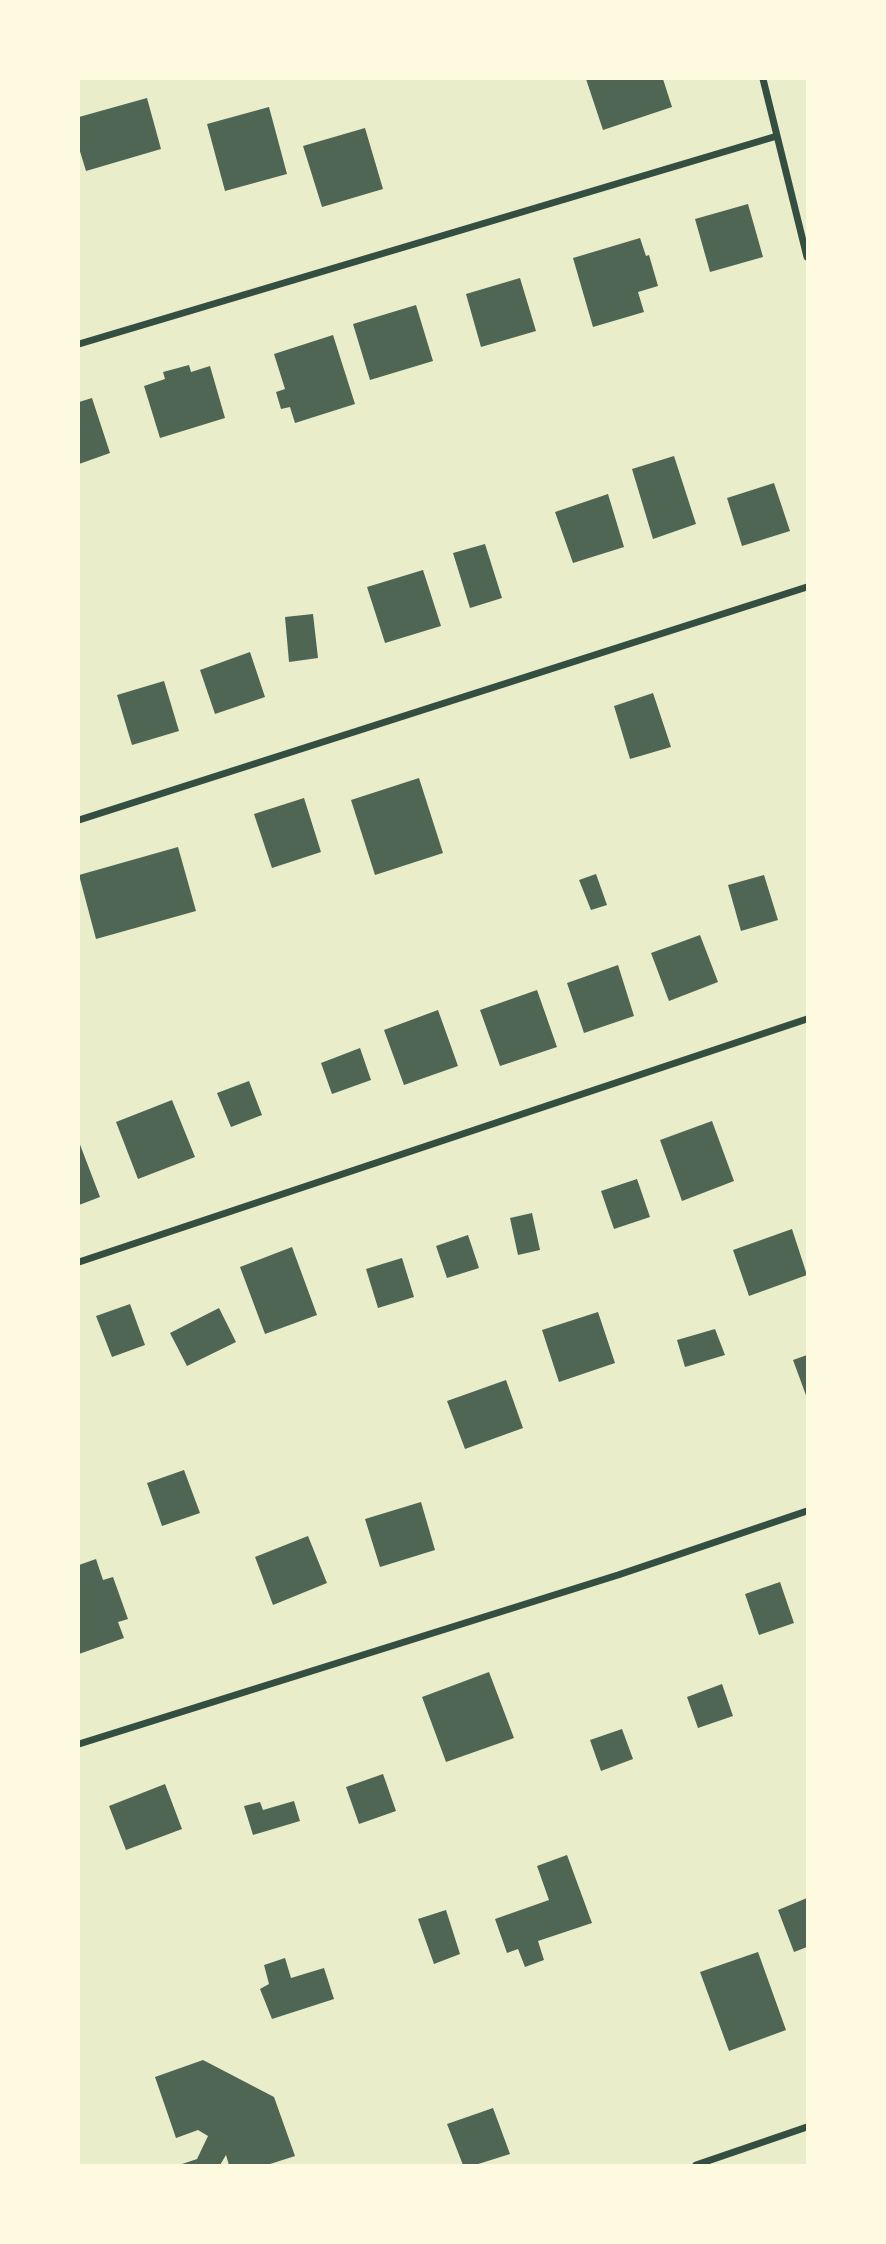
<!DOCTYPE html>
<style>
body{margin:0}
#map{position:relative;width:886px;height:2244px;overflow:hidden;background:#e9edc9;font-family:Overpass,sans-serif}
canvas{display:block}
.frame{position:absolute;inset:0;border:80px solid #fefae0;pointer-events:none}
</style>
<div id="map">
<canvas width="886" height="2244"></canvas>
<div class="frame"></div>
</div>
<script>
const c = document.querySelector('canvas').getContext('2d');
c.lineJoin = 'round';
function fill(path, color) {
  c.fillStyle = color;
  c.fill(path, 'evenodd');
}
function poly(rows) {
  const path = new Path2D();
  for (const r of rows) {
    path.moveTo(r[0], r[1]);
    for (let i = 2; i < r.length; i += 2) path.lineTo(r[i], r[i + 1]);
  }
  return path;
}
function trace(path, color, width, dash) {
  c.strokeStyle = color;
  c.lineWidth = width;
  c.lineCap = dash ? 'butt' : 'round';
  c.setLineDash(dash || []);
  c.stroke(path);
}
const building = poly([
 [586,79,663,79,672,107,603,130],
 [147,98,161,149,86,171,79,148,79,117],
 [269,107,287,174,225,191,207,124],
 [365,128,383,189,322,207,303,146],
 [748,204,763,257,710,272,695,219],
 [640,238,646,256,649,255,658,286,638,292,644,312,593,327,573,258],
 [520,278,536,331,481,347,466,294],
 [416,305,433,361,370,380,353,324],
 [333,335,355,404,295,423,290,407,281,409,276,392,285,389,274,354],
 [189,365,191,372,210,366,225,418,160,438,144,386,165,379,163,372],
 [92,398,110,453,79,464,79,402],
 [674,456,696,524,653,539,632,469],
 [774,483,790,531,742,546,727,498],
 [608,494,624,547,573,563,555,512],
 [485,544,502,598,470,608,453,553],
 [423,570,441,626,385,643,367,587],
 [313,614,318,658,289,662,285,617],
 [250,652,265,697,215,714,200,670],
 [164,681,179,731,132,745,117,695],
 [653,693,671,747,630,759,614,706],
 [419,778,443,853,375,875,351,800],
 [304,798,321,852,272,868,254,814],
 [178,847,196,911,96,939,79,875],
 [596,874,607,905,591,910,579,880],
 [764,875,778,920,741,931,728,885],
 [700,935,718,982,669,1001,651,953],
 [618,965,634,1016,584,1033,567,983],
 [537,990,557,1047,500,1066,480,1010],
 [438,1010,458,1066,404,1085,384,1030],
 [360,1048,371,1080,332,1094,321,1063],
 [249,1081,262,1115,231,1127,217,1093],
 [172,1100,195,1157,138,1179,116,1122],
 [712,1121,734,1181,682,1201,660,1140],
 [79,1142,100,1197,79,1205],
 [637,1179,650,1217,614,1229,601,1191],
 [532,1213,540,1250,518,1255,510,1218],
 [792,1229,807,1275,749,1296,733,1250],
 [468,1235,479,1268,447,1278,436,1246],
 [292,1247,317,1315,265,1334,240,1267],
 [402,1258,414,1297,378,1308,366,1269],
 [130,1304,145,1345,112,1357,96,1316],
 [219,1308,236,1342,187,1366,170,1333],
 [598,1312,615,1363,559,1382,542,1330],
 [715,1329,725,1355,685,1367,677,1340],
 [807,1355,807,1398,793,1360],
 [506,1380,523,1428,465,1449,447,1401],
 [184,1470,200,1513,162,1526,147,1483],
 [421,1502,435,1550,380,1567,365,1519],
 [308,1536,327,1583,273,1605,255,1557],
 [96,1559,103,1580,113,1577,128,1619,118,1622,124,1638,79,1654,79,1565],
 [780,1582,794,1623,759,1635,745,1594],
 [489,1672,514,1738,446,1762,422,1697],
 [722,1684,733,1716,698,1728,687,1697],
 [622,1729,633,1759,601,1771,590,1740],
 [383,1774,396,1811,359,1824,346,1787],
 [165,1784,182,1829,126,1850,109,1806],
 [294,1801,300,1821,253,1835,244,1806,260,1802,263,1810],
 [567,1855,592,1923,538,1941,544,1960,525,1967,518,1949,507,1953,495,1919,549,1900,537,1866],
 [807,1898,807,1947,794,1952,778,1910],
 [446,1910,460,1954,434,1964,418,1919],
 [758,1952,786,2030,729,2051,700,1972],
 [285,1958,291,1978,324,1968,334,1999,272,2019,260,1989,269,1984,264,1965],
 [203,2060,274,2097,295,2156,267,2165,229,2165,226,2155,220,2165,179,2165,197,2159,208,2136,198,2130,176,2138,155,2077],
 [493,2108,510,2154,475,2165,463,2165,447,2124]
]);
const minor = poly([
 [763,79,807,257],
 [79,344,777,136],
 [79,820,807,587],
 [79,1262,807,1019],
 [79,1744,618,1575,807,1511],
 [696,2165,807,2127]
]);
fill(building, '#4f6655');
trace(minor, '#344e41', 7);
</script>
